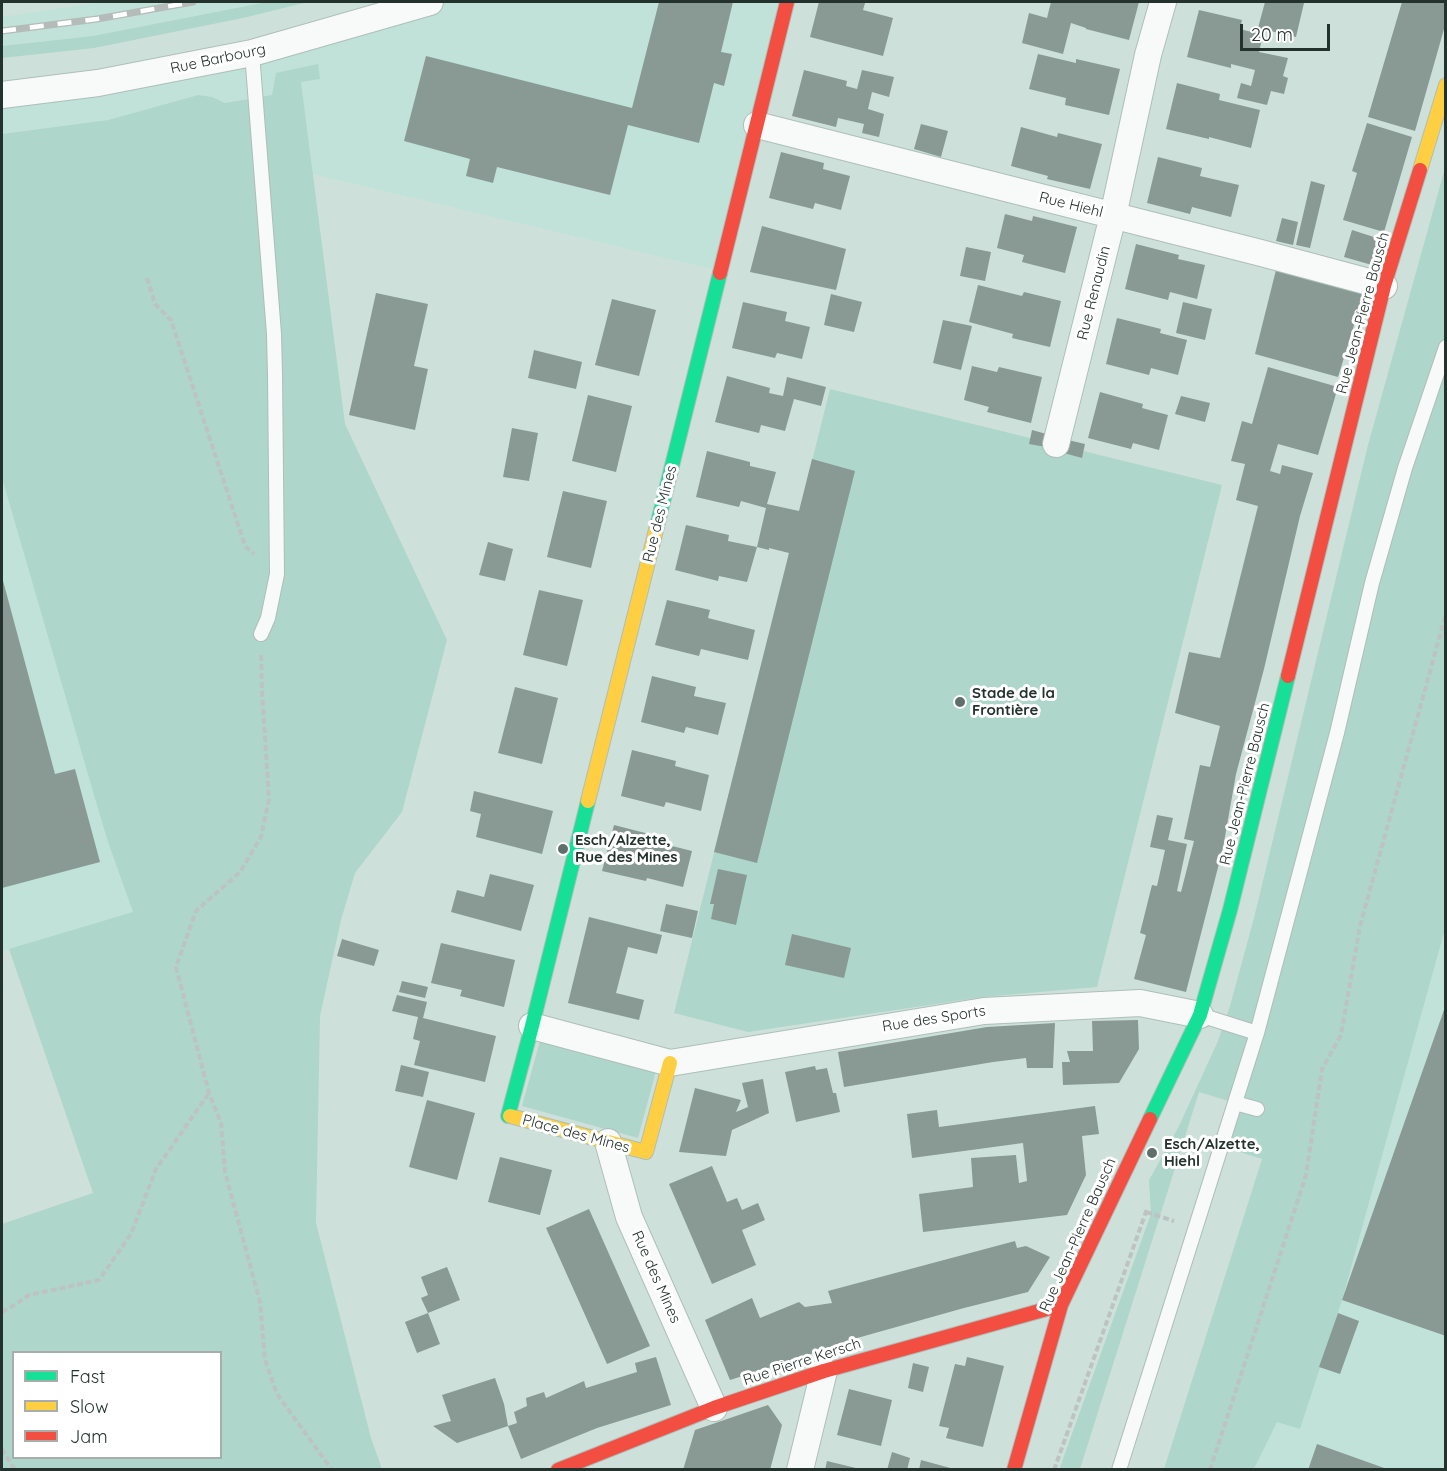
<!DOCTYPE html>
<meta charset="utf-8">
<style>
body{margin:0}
#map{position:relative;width:1447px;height:1471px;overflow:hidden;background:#cde1da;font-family:Quicksand,sans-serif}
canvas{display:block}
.frame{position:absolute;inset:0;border:3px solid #24322e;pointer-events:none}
.legend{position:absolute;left:12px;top:1351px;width:210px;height:108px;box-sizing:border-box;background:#fff;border:2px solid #a7adab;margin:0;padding:8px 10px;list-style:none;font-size:18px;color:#24322e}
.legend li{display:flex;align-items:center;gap:12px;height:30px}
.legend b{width:30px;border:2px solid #a7adab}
.scale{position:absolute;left:1240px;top:24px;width:90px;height:27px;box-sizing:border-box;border:3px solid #24322e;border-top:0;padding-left:8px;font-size:18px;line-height:21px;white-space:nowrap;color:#24322e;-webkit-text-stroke:4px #fff;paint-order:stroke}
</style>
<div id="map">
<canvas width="1447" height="1471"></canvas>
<div class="frame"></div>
<ul class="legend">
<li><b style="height:8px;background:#16e098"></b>Fast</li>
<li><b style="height:8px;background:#ffcf43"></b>Slow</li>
<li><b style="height:8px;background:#f24e42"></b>Jam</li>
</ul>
<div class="scale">20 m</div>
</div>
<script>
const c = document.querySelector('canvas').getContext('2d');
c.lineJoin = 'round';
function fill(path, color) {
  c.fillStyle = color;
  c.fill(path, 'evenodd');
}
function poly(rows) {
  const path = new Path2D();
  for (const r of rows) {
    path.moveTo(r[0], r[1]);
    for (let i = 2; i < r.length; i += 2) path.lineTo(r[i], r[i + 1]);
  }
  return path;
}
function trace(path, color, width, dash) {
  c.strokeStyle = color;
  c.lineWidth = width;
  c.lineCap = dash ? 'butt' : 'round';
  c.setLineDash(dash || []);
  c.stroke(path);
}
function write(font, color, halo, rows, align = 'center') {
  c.font = font + ' Quicksand,sans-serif';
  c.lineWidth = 6;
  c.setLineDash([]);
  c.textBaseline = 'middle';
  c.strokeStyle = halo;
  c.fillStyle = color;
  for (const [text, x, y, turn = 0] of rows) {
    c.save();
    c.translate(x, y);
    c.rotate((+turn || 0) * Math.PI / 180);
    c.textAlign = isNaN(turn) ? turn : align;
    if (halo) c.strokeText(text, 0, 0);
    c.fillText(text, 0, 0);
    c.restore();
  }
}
const built = poly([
 [103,2,267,2,93,36,2,46,2,17],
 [430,2,787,2,721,271,313,174,301,81,276,73,272,95,225,103,212,97,198,95,108,120,2,134,2,95],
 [2,478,98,809,108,842,134,912,2,952],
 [1445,929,1445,1469,1254,1470,1277,1421,1300,1429,1302,1424,1319,1367,1342,1300]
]);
const green = poly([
 [267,2,308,2,243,18,94,48,2,58,2,46,93,36],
 [318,64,320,79,301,82,345,424,447,640,402,812,355,873,341,920,320,1016,316,1223,371,1438,382,1469,2,1469,2,1224,93,1193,9,949,133,912,108,842,98,809,2,478,2,134,108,120,198,95,212,97,225,103,272,95,276,73],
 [14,1352,220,1352,220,1458,14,1458],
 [1445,168,1445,929,1342,1300,1300,1429,1277,1422,1254,1469,1164,1469,1262,1159,1221,1146,1235,1103,1199,1092,1080,1469,1059,1470,1151,1214,1149,1180,1179,1126,1218,1041,1230,1006,1254,918,1368,445],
 [830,389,1222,485,1097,987,983,997,748,1032,674,1013],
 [540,1041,656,1071,638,1138,522,1106]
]);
const building = poly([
 [659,2,733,2,721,52,732,54,724,86,714,83,699,143,628,125,610,195,497,167,493,183,466,176,470,159,404,141,426,56,632,108],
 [819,2,860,2,865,3,863,10,893,18,883,56,810,37],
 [1051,2,1139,2,1129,40,1086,29,1086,28,1071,23,1063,54,1022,43,1029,13,1047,18],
 [1265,2,1298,2,1304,3,1296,37,1258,28],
 [1402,2,1446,2,1446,22,1415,131,1368,117],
 [1199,10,1242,20,1240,29,1263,35,1259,52,1288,58,1283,76,1288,78,1284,94,1271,91,1267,105,1237,98,1241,83,1251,86,1255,70,1231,64,1231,68,1187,57],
 [1038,54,1076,63,1076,59,1120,69,1109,115,1065,105,1066,98,1029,89],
 [804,70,847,81,846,86,857,89,862,70,894,77,889,97,872,92,868,109,884,114,879,137,862,133,864,124,838,118,836,127,792,116],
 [1177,83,1220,94,1219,100,1260,110,1251,148,1209,137,1209,139,1166,129],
 [1367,123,1412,137,1384,232,1343,220,1357,173,1352,171],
 [921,124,948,131,941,157,914,149],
 [1021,127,1057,137,1058,133,1102,144,1090,189,1047,179,1048,176,1011,166],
 [781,152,824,163,823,169,850,176,841,210,815,203,813,209,769,198],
 [1158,157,1202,168,1200,176,1239,185,1231,217,1192,207,1190,214,1147,203],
 [1311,181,1325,185,1310,248,1296,245],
 [1005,214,1032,221,1033,216,1077,227,1065,273,1022,262,1024,255,997,248],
 [1282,218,1298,222,1293,245,1276,241],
 [762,226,846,249,836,290,750,272],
 [1352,230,1380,239,1372,265,1344,257],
 [1136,244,1179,255,1178,259,1205,265,1197,299,1170,292,1168,300,1125,289],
 [966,247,991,252,985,281,960,276],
 [1276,270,1364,293,1338,377,1255,354],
 [978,285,1022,296,1024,292,1061,301,1050,347,1012,338,1013,334,969,322],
 [376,293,428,304,414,366,428,369,415,430,349,415],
 [831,294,862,302,854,332,824,325],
 [612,299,656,310,639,376,595,365],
 [743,302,787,312,785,321,810,327,802,359,777,353,775,358,732,348],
 [1183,302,1212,309,1205,340,1176,333],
 [1117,318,1161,329,1160,333,1187,340,1178,375,1151,368,1149,375,1106,364],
 [943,320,972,326,961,370,933,363],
 [534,350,582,362,576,389,528,378],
 [972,366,997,372,999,367,1042,377,1031,423,987,412,989,407,964,400],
 [1268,367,1338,387,1318,455,1278,444,1270,471,1280,474,1282,465,1313,473,1300,516,1264,669,1236,774,1223,848,1186,992,1134,979,1146,935,1140,933,1152,885,1157,886,1165,850,1150,847,1157,815,1173,818,1168,840,1187,844,1177,891,1181,892,1194,841,1184,839,1200,765,1210,767,1220,726,1175,713,1189,652,1220,658,1258,506,1236,500,1245,464,1231,461,1242,421,1252,424],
 [727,376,770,388,769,393,783,396,787,377,826,387,821,406,794,399,785,431,761,425,759,433,715,422],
 [1100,392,1143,404,1142,408,1168,415,1159,450,1133,443,1131,449,1088,438],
 [588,395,632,406,616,472,572,461],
 [1181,396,1210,403,1205,422,1175,414],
 [512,428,538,433,529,481,503,477],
 [1032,430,1050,435,1046,447,1029,444],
 [1068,440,1085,444,1082,458,1064,453],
 [707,451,750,462,750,466,776,472,767,504,799,511,812,459,855,471,757,863,714,852,789,553,769,548,769,550,757,547,766,508,741,501,739,507,696,497],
 [563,491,607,501,591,568,547,557],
 [686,525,729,535,728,541,757,547,747,582,719,576,718,581,675,570],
 [488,542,513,549,505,581,479,575],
 [2,577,55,774,75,769,100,862,2,888],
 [539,590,583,600,567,666,523,655],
 [667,600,710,610,708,618,755,630,748,660,701,649,699,656,655,645],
 [652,676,696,687,694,696,726,703,718,735,686,727,684,733,641,722],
 [515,687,558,698,542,764,498,753],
 [632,750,676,761,675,766,709,775,701,811,666,802,664,807,621,796],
 [474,791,553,811,542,854,476,837,481,814,470,811],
 [614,825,657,836,656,842,692,851,683,887,647,878,646,881,602,871],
 [718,869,747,875,736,925,711,919,714,904,710,904],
 [490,874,534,885,521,931,451,912,457,890,484,897],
 [666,904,698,911,692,938,660,931],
 [589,917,662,935,657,954,628,947,616,993,644,1000,639,1020,568,1003],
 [792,934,851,948,844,978,785,965],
 [342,939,379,950,374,966,337,956],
 [441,943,515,960,504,1007,460,996,462,990,431,983],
 [402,981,428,987,425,998,399,992],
 [397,995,427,1002,423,1018,496,1036,485,1082,414,1065,420,1041,413,1039,418,1017,392,1011],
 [1445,1007,1446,1007,1446,1336,1342,1300],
 [1138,1020,1139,1049,1119,1083,1063,1085,1062,1062,1070,1062,1067,1051,1093,1051,1092,1021],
 [1055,1023,1053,1068,1027,1068,1026,1058,993,1062,844,1087,838,1052,987,1027],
 [401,1065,429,1072,423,1097,395,1091],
 [815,1066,816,1070,827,1068,833,1093,836,1093,840,1112,796,1122,785,1072],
 [763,1079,769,1113,732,1130,726,1156,679,1152,695,1088,741,1100,736,1112,748,1107,742,1083],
 [427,1100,475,1113,457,1180,409,1167],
 [1095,1106,1099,1134,1082,1136,1086,1175,1067,1215,923,1232,919,1194,973,1187,971,1158,1016,1155,1019,1183,1027,1181,1023,1143,912,1158,907,1114,937,1110,939,1127],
 [500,1157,552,1170,540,1215,488,1202],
 [712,1166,727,1202,737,1198,742,1210,758,1203,765,1220,742,1230,756,1265,712,1284,669,1184],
 [589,1209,650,1346,607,1364,546,1228],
 [1015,1241,1017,1248,1026,1246,1050,1257,1028,1292,964,1308,843,1342,806,1356,730,1380,705,1320,752,1298,760,1318,799,1302,805,1307,832,1303,828,1291],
 [447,1267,460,1300,428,1313,421,1298,428,1295,421,1277],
 [428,1313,440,1344,417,1353,405,1322],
 [1338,1313,1359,1321,1340,1374,1319,1367],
 [656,1357,671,1405,597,1428,521,1459,508,1426,517,1423,514,1412,527,1406,526,1398,544,1392,546,1398,584,1381,586,1388,637,1372,635,1363],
 [967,1357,1004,1366,983,1447,946,1438,949,1428,939,1426,955,1364,965,1366],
 [913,1363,929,1367,923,1392,908,1388],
 [495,1378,504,1404,508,1426,457,1443,433,1426,451,1421,442,1395],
 [849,1389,892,1400,881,1446,837,1435],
 [768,1405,782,1425,770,1470,683,1470,695,1430],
 [1317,1444,1387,1469,1387,1470,1308,1470],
 [892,1452,910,1458,907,1470,887,1470],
 [921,1460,954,1469,954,1470,919,1470],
 [827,1461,860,1469,860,1470,825,1470]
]);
const path = poly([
 [147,278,155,304,171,320,245,546,254,554],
 [261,655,262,690,269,799,261,837,240,872,196,911,176,967,209,1093,221,1123,225,1172,260,1302,265,1360,277,1394,332,1470],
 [1146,1212,1174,1221],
 [2,1312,8,1309,29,1295,99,1280,131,1234,156,1169,209,1093],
 [2,1449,15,1470],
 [1054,1470,1142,1223,1146,1212,1142,1210],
 [1210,1470,1306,1175,1322,1069,1341,1035,1360,926,1446,613]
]);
const lane = poly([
 [252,53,274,334,275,374,277,574,268,618,261,634],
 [1200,1015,1257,1033],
 [1235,1103,1257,1109],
 [1119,1470,1257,1033,1337,733,1372,583,1405,468,1446,347]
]);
const street = poly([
 [2,95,98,83,252,53,430,2],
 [757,125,1261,253,1384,286],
 [1056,444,1113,216,1148,55,1163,2],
 [532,1026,670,1063,984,1011,1140,1003,1200,1015],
 [608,1142,629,1217,714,1408],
 [800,1470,824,1371]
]);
const fast = poly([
 [656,530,720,273],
 [510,1116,508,1116,532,1026,588,801],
 [1150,1119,1200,1015,1230,910,1288,676]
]);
const slow = poly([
 [1420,170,1446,85],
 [588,801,656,530],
 [510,1116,646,1152,670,1063]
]);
const jam = poly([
 [720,273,787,2],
 [1288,676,1384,286,1420,170],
 [558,1470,714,1408,824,1371,1061,1305],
 [1014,1470,1061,1305,1150,1119]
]);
const rail = poly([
 [2,31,97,19,193,2]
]);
const markers = [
 [960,702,6,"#5f6f6a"],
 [563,849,6,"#5f6f6a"],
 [1152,1153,6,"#5f6f6a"]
];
const streetNames = [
 ["Rue Barbourg",218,59,-12],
 ["Rue Hiehl",1071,205,14],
 ["Rue Renaudin",1094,293,-76],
 ["Rue Jean-Pierre Bausch",1363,313,-75],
 ["Rue des Mines",660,514,-76],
 ["Rue Jean-Pierre Bausch",1245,784,-76],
 ["Rue des Sports",934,1019,-9],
 ["Place des Mines",576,1134,15],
 ["Rue Jean-Pierre Bausch",1078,1235,-66],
 ["Rue des Mines",656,1277,66],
 ["Rue Pierre Kersch",802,1362,-18]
];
const poiNames = [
 ["Stade de la",972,693],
 ["Frontière",972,710],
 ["Esch/Alzette,",575,840],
 ["Rue des Mines",575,857],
 ["Esch/Alzette,",1164,1144],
 ["Hiehl",1164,1161]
];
fill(built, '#c0e2d8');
fill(green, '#aed6ca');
fill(building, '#899994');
trace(lane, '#aebeb8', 16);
trace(street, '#aebeb8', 28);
trace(fast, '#aebeb8', 16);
trace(slow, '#aebeb8', 16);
trace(jam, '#aebeb8', 16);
trace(path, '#bdc3c1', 4, [6, 3]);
trace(lane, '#f8faf9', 14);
trace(street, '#f8faf9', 26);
trace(fast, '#16e098', 14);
trace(slow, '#ffcf43', 14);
trace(jam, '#f24e42', 14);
trace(rail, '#b5bbb9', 7);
trace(rail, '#fff', 4.5, [14]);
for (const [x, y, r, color] of markers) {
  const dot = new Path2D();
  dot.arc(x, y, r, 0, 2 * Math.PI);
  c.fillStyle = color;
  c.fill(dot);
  trace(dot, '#fff', 2);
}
write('15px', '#24322e', '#fff', streetNames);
write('bold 15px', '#24322e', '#fff', poiNames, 'left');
</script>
